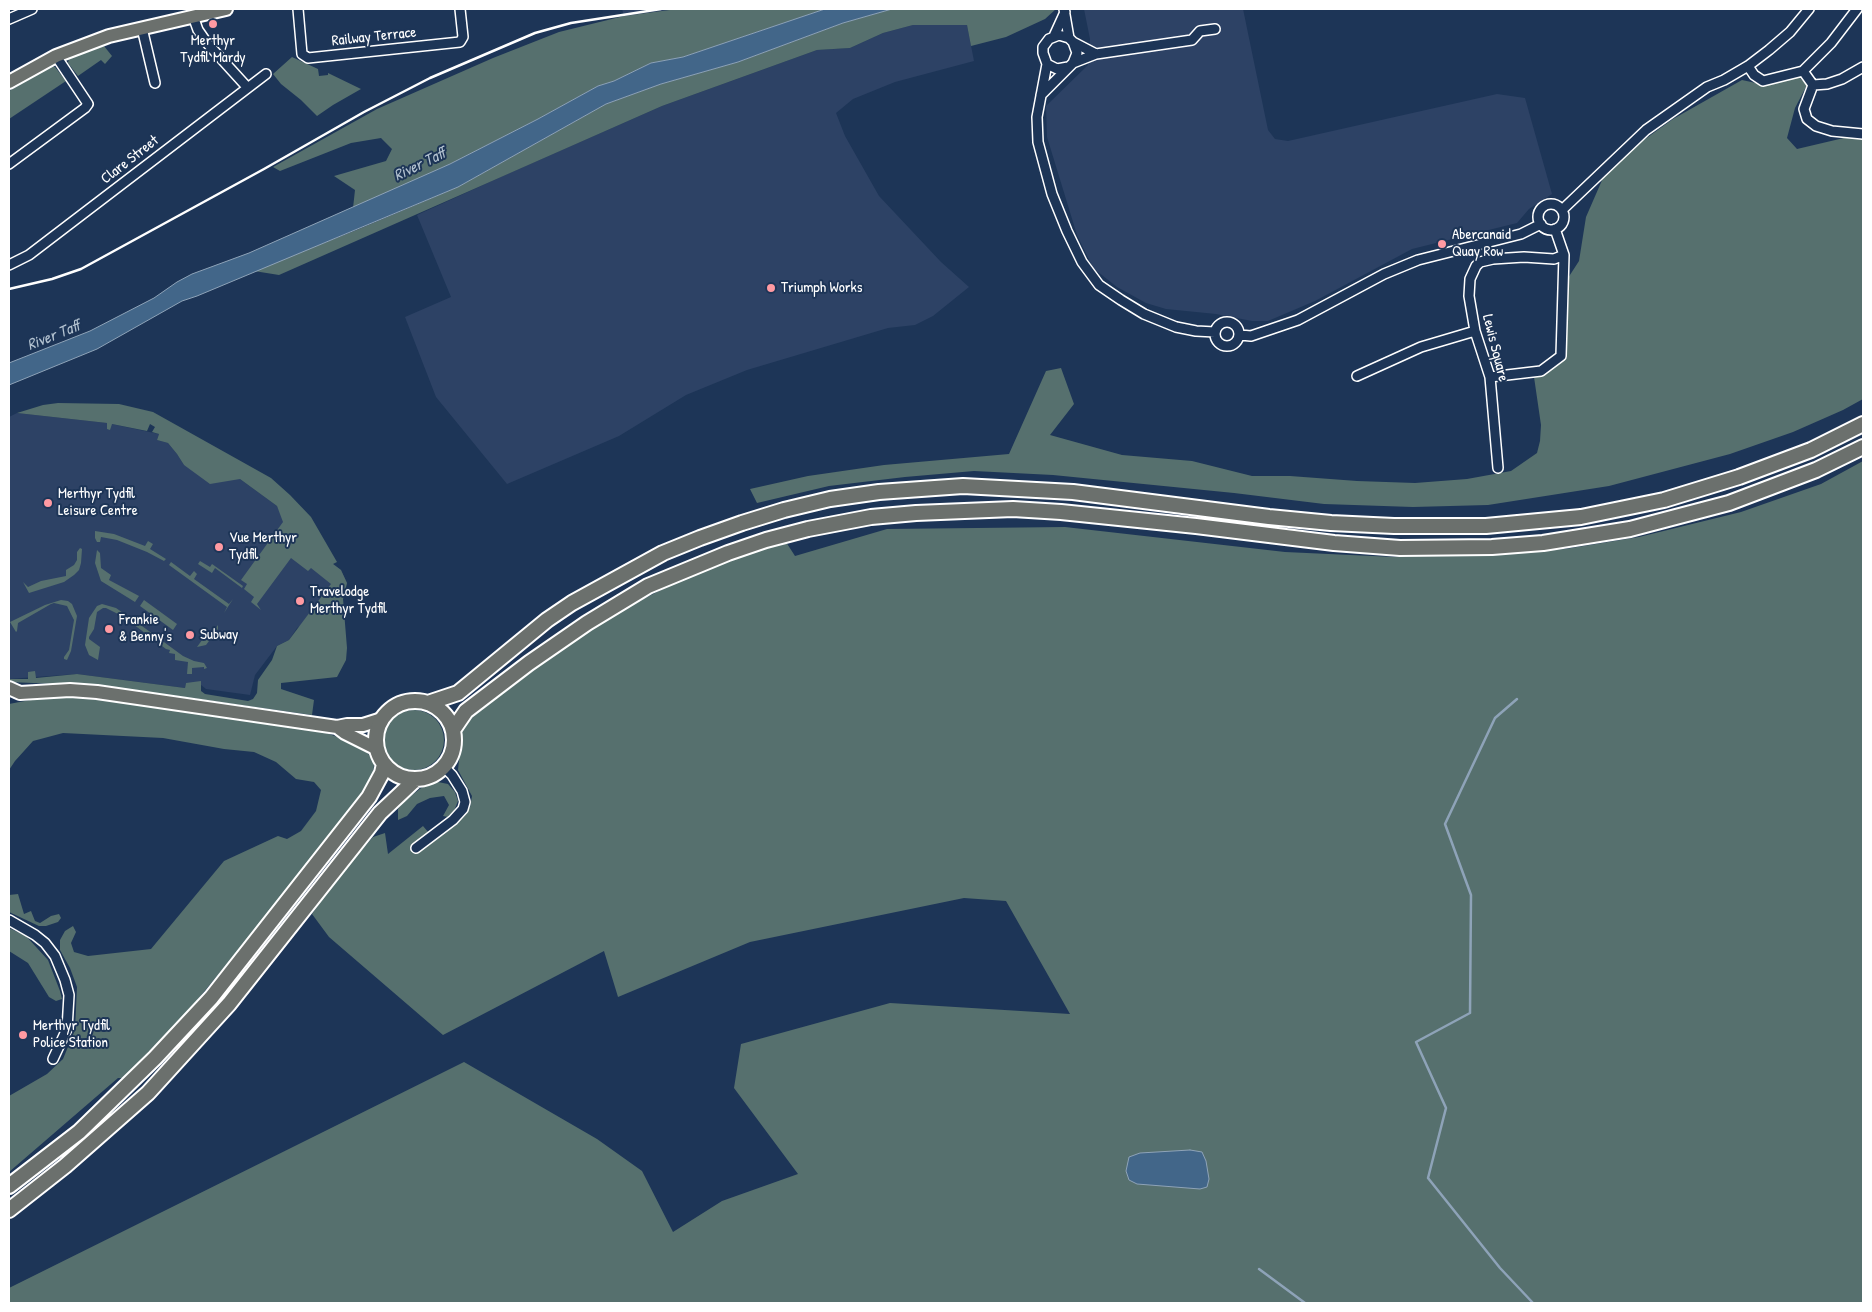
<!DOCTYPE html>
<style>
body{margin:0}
#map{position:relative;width:1872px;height:1312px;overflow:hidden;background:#1d3557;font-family:"Patrick Hand",sans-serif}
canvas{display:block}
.frame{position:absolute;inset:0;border:10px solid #fff;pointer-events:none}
</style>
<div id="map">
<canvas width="1872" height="1312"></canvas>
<div class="frame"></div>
</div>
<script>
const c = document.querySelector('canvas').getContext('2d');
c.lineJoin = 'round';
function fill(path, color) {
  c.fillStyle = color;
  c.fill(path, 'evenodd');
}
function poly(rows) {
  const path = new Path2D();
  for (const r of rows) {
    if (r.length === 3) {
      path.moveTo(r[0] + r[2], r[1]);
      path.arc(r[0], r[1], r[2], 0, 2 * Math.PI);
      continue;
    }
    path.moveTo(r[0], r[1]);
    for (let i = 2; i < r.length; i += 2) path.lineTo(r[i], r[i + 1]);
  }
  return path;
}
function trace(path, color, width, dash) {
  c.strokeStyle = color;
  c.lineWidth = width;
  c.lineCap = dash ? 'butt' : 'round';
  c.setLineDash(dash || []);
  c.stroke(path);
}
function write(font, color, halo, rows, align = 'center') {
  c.font = font + ' "Patrick Hand",sans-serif';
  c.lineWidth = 4;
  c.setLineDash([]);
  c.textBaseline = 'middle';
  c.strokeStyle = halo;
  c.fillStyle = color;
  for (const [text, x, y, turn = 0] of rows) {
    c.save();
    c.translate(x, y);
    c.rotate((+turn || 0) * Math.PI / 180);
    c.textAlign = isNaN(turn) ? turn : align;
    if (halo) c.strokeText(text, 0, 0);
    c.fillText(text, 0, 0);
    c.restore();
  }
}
const built = poly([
 [622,9,677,9,624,16],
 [1084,9,1243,9,1268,130,1275,139,1288,141,1497,94,1525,98,1552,194,1529,209,1517,223,1412,249,1315,301,1268,321,1252,321,1216,314,1166,309,1146,303,1117,287,1093,268,1077,235,1047,137,1046,106,1088,65,1090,39],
 [913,25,967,25,974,61,895,82,853,99,836,113,845,136,879,196,941,262,969,287,933,316,915,325,888,328,747,370,686,395,619,436,507,484,436,397,405,317,451,297,417,215,503,176,662,106,817,50,850,48,883,33],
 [17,413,107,423,159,434,157,440,168,443,177,454,184,465,240,479,277,506,279,510,332,563,341,570,347,583,343,599,297,628,289,640,277,646,255,675,250,695,206,689,201,685,186,683,185,688,77,674,9,679,9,417]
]);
const green = poly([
 [677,9,825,9,683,57,651,63,614,81,598,86,538,119,450,164,353,208,355,190,334,176,386,161,392,149,381,138,351,143,280,171,273,167,377,109,493,58,559,32,624,16],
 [892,9,1056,9,1045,19,1006,37,971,46,967,25,913,25,883,33,850,48,817,50,662,106,279,275,254,271,359,229,458,187,606,104,661,84,738,62,843,23],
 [104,46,112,56,105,64,101,60,78,76,68,63,69,58],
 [292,57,318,69,319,76,328,75,328,73,361,89,333,105,317,116,301,100,281,84,273,74],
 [52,66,55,67,66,81,9,119,9,91],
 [1799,77,1807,85,1795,108,1787,138,1797,149,1848,137,1863,139,1863,399,1843,410,1793,432,1730,454,1609,486,1488,505,1413,507,1324,504,1234,493,1053,475,974,471,905,477,829,486,757,503,750,489,808,476,884,465,1009,454,1046,371,1061,368,1074,404,1050,435,1122,455,1192,461,1252,476,1290,476,1357,481,1415,483,1467,479,1511,471,1537,453,1540,441,1541,425,1534,377,1549,371,1565,357,1568,278,1579,261,1586,217,1603,178,1641,142,1673,119,1742,80,1765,85],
 [58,403,119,404,153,412,271,478,290,495,311,517,337,562,333,564,341,570,347,583,343,599,347,648,346,660,337,677,281,683,281,689,314,700,312,715,148,692,81,685,9,682,9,679,28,679,28,672,35,671,36,678,77,674,185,688,186,683,201,681,201,691,205,694,248,701,253,699,257,693,258,680,272,660,277,646,289,640,331,584,311,568,308,571,291,558,257,604,261,610,251,602,254,597,244,589,247,584,241,580,283,522,277,506,240,479,210,484,184,465,177,454,168,443,157,440,159,434,152,432,155,427,150,424,147,431,112,424,110,430,107,429,107,423,17,413,43,405],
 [1863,461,1863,1303,9,1303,9,1288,464,1062,597,1139,642,1171,673,1232,722,1201,798,1174,734,1088,741,1044,890,1003,1070,1014,1006,901,964,898,750,942,618,997,604,951,443,1035,329,937,312,914,333,883,373,837,385,833,388,854,423,826,434,839,464,816,470,807,472,796,458,770,462,730,467,721,564,647,618,612,688,576,752,551,786,542,795,556,887,529,1065,527,1285,552,1394,557,1565,549,1639,537,1741,512,1821,484],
 [95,531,114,534,145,546,148,541,153,544,150,549,166,559,164,561,147,552,117,540,101,537,100,542,97,542,95,538],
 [80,548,82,549,81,563,79,570,74,575,64,582,29,593,23,582,28,587,41,581,66,576,66,570,74,565,77,560,77,552],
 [97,550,100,553,101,568,111,575,109,580,139,596,135,602,101,581,95,563],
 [200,561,210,567,212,564,243,586,242,588,215,568,212,573,198,564],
 [171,562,190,576,194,571,197,574,194,579,229,604,233,599,224,613,227,607,169,565],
 [61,600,68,601,72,604,77,616,71,651,67,660,64,659,64,657,69,650,74,620,67,606,54,603,51,604,18,623,17,631,16,632,10,622,45,605],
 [144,600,177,624,173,630,140,606],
 [102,604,116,608,126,615,124,617,106,608,103,608,97,612,94,629,89,637,89,639,100,647,98,660,89,655,85,645,89,618,97,606],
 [131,618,183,656,194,661,204,663,207,668,204,669,204,667,192,668,192,674,187,674,188,662,175,660,175,654,169,653,170,650,166,649,129,621],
 [218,625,218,629,206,645,197,647,205,636,209,638],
 [51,696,110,700,318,730,354,743,364,749,371,757,374,765,373,774,359,798,278,902,189,1010,124,1078,118,1078,9,1172,9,1096,47,1074,63,1059,75,1030,77,987,70,968,60,950,60,940,65,931,73,926,76,932,71,943,74,952,88,956,151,949,224,861,278,836,287,839,301,831,316,811,321,790,314,782,296,779,276,762,254,752,224,749,163,738,63,733,33,741,15,761,9,770,9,704],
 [414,740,30],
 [438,782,448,784,455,792,458,801,454,811,448,817,443,816,449,805,444,796,430,798,417,804,407,816,398,820,398,809,403,802,425,785],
 [18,894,24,914,31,911,35,921,40,923,51,916,59,914,61,918,58,922,46,926,39,926,9,912,9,895],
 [9,928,26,936,48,960,60,991,62,999,56,1001,49,997,28,963,9,951]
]);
const water = poly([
 [825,9,892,9,843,23,738,62,661,84,606,104,458,187,197,296,182,301,97,349,9,385,9,363,90,331,154,298,177,282,192,274,249,253,450,164,538,119,598,86,614,81,651,63,683,57,825,9],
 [1190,1150,1202,1152,1206,1161,1209,1179,1207,1187,1200,1189,1137,1184,1129,1180,1126,1171,1129,1157,1140,1153,1190,1150]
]);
const stream = poly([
 [1517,699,1495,718,1445,824,1471,895,1470,1013,1416,1042,1446,1108,1428,1178,1500,1268,1533,1303],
 [1259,1269,1305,1303]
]);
const minor = poly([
 [298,9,302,54,308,58,460,42,463,37,460,9],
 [1064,9,1069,38],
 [193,16,198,30,207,43,247,87],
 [9,19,32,9],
 [142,28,155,83],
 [1054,36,1065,12],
 [1073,42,1096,54],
 [1073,63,1096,54,1192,40,1200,31,1215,29],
 [1047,64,1037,117,1038,142,1052,194,1067,231,1082,262,1099,285,1121,300,1144,314,1176,327,1196,331,1215,332],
 [1748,66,1754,75,1763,81,1803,71],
 [1803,71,1813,85,1804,109,1807,119,1816,126,1832,131,1863,134],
 [1803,71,1831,43,1857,9],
 [1813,85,1827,84,1842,79,1863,67],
 [1041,95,1073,63,1077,53,1073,42,1069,38,1059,35,1049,39,1043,47,1043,53,1047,64,1057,69,1068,67],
 [9,164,85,108,88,104,56,56],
 [1551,217,13],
 [1562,210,1646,130,1707,87,1724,80,1748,66,1769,50,1790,32,1809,9],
 [9,265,29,255,266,74],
 [1227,334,12],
 [1240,335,1251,336,1298,320,1384,274,1418,260,1521,234,1541,224],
 [1357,376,1421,347,1475,331],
 [1490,377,1541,371,1561,356,1564,255,1555,229],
 [1498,468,1490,377,1475,331,1469,296,1470,279,1476,266,1480,262,1493,259,1524,257,1554,259,1564,255],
 [416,848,453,820,463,809,465,802,462,791,452,775,444,767],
 [9,920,35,935,45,943,55,956,65,980,69,995,67,1029,53,1059]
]);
const primary = poly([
 [9,82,56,56,109,36,226,9],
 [9,688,20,693,70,690,97,692,337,727,347,725,363,725,382,719],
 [337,727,345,733,377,749]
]);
const trunk = poly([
 [415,740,39],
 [428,703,458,693,547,620,572,603,663,553,700,538,742,523,784,510,830,499,879,492,963,486,1073,492,1269,517,1331,523,1394,526,1486,526,1581,517,1664,500,1739,477,1811,450,1863,424],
 [453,730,466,711,529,663,587,623,648,586,728,553,766,540,808,529,871,517,916,513,1013,509,1061,512,1196,526,1334,543,1400,548,1492,547,1543,543,1630,529,1729,503,1816,470,1863,447],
 [9,1186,79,1132,155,1058,211,998,369,797,382,773,384,764],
 [9,1210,65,1166,148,1093,229,1004,380,813,415,780]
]);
const rail = poly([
 [9,289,52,279,81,269,264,169,364,112,430,78,535,33,571,23,661,9]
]);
const markers = [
 [213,24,5,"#ff9aa2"],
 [1442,244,5,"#ff9aa2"],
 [771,288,5,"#ff9aa2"],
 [48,503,5,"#ff9aa2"],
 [219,547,5,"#ff9aa2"],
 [300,601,5,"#ff9aa2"],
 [109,629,5,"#ff9aa2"],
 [190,635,5,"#ff9aa2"],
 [23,1035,5,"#ff9aa2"]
];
const streetNames = [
 ["Railway Terrace",374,37,-6],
 ["Clare Street",130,160,-38],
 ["Lewis Square",1495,348,76]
];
const poiNames = [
 ["Merthyr",213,41,"center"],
 ["Tydfil Mardy",213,58,"center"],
 ["Abercanaid",1452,235],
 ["Quay Row",1452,252],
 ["Triumph Works",781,288],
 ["Merthyr Tydfil",58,494],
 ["Leisure Centre",58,511],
 ["Vue Merthyr",229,538],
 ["Tydfil",229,555],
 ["Travelodge",310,592],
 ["Merthyr Tydfil",310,609],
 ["Frankie",119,620],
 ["& Benny's",119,637],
 ["Subway",200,635],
 ["Merthyr Tydfil",33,1026],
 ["Police Station",33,1043]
];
const waterNames = [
 ["River Taff",420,165,-26],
 ["River Taff",54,336,-22]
];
fill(built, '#2d4265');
fill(green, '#56706e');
fill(water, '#426689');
trace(water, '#8ea3b8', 1);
trace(stream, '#8ea3b8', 2.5);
trace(minor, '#fff', 12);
trace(primary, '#fff', 16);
trace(trunk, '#fff', 18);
trace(minor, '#1d3557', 9);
trace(primary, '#6b706d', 12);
trace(trunk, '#6b706d', 14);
trace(rail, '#fff', 2.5);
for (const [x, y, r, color] of markers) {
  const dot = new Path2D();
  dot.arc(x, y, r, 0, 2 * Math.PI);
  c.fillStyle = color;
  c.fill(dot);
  trace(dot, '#1d3557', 2);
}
write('15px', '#fff', '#1d3557', streetNames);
write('15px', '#fff', '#1d3557', poiNames, 'left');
write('italic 16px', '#b3c2d0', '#1d3557', waterNames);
</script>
